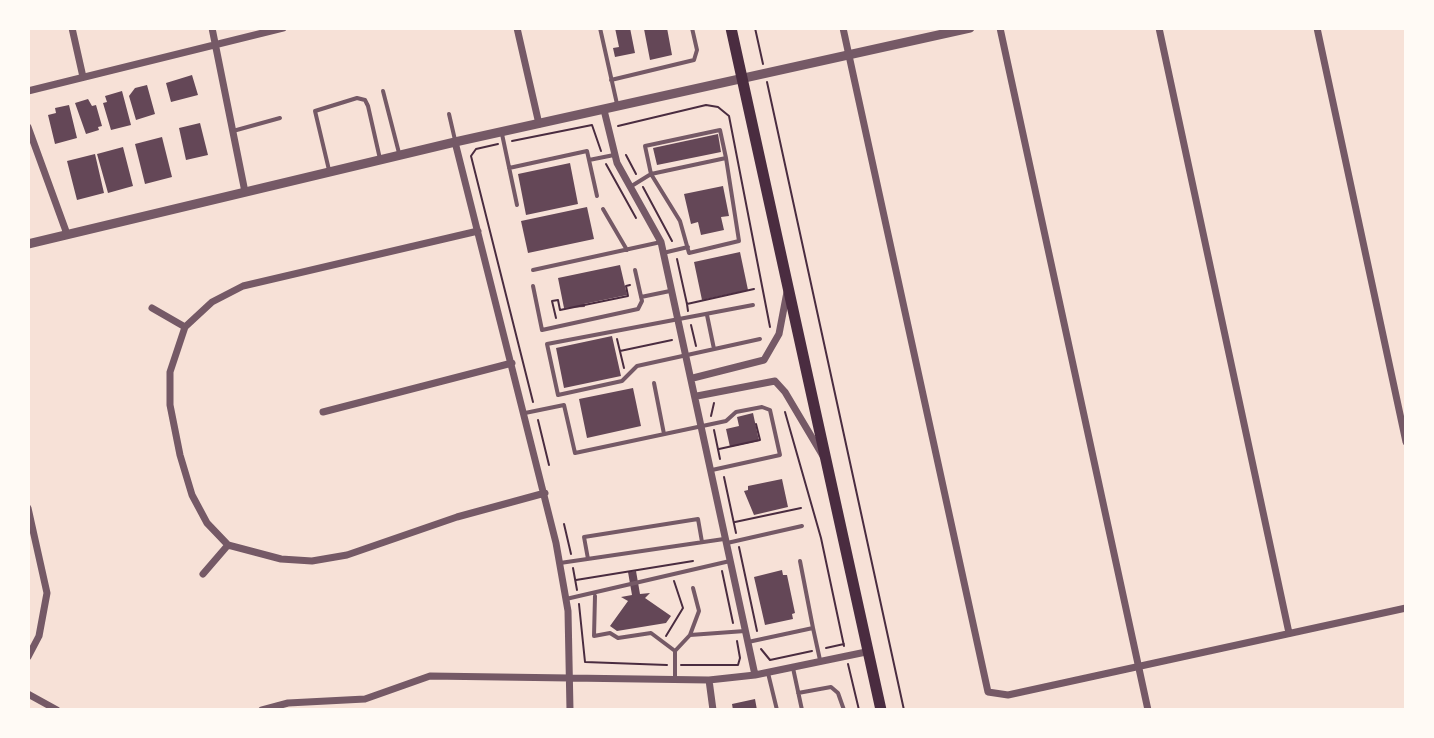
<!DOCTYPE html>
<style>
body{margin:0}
#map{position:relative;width:1434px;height:738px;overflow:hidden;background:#f7e1d7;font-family:Arial,sans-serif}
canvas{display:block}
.frame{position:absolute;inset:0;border:30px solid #fffaf5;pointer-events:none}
</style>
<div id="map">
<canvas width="1434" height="738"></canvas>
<div class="frame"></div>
</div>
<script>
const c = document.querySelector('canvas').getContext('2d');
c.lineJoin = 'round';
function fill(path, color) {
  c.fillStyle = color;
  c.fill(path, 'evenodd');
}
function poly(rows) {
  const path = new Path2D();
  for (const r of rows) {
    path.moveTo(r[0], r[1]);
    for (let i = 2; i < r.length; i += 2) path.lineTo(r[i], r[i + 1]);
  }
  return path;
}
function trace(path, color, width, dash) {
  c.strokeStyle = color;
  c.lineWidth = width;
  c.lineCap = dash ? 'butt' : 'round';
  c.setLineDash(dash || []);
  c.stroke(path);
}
const building = poly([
 [615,28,630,28,635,53,615,57,613,48,619,47],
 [667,28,672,55,650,60,644,29],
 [192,75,198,95,171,102,166,83],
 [147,85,155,114,136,120,129,96,135,88],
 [122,91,131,125,111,130,103,103,107,102,105,96],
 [88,99,92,106,96,105,102,126,98,127,99,130,86,134,75,103],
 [69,105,77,138,55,144,48,115,56,113,55,108],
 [200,123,208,155,186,160,179,128],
 [718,134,721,152,657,165,653,148],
 [162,137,172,177,145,184,135,144],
 [123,147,133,186,108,193,97,154],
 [95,154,104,193,77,200,67,161],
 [570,163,578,204,526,215,518,174],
 [723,186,729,216,721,217,724,230,701,235,698,222,691,224,684,194],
 [587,207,594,239,528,253,521,221],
 [740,252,748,290,702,300,694,262],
 [620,265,627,295,584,304,585,307,564,308,558,278],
 [612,336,621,376,564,388,556,348],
 [633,388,641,426,587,438,579,399],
 [753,413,759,441,730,447,726,429,739,426,737,417],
 [782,479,788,507,754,515,744,491,748,490,748,486],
 [782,570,783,575,787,575,795,613,792,614,793,619,765,625,754,577],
 [636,571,640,594,650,593,645,598,671,616,666,623,617,631,610,626,628,601,621,597,632,595,628,572],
 [755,699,757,710,733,710,732,704]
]);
const path = poly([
 [755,28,763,64],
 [767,82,904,710],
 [618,126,706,105,718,107,729,116,770,327],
 [512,141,592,125,601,151],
 [498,144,476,149,471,156,533,402],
 [626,155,636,174],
 [606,164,636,218],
 [643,187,672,241],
 [677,259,687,304,754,289],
 [687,304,688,311],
 [556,318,552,301,558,300,560,310,628,296,626,286,630,285],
 [691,325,696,346],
 [617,339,624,368],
 [620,351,672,340],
 [785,412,821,538,844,646],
 [711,416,714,403],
 [538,420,549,465],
 [714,430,720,459],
 [719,449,760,440,756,424],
 [724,477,736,533],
 [735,522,801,508],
 [564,524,571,554],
 [739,547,757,631],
 [573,568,577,590],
 [722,571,733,623],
 [576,580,693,561],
 [579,604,585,662,667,665],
 [666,636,683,608,674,581],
 [826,648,844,644],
 [761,649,770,660,812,651],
 [848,664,859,710],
 [681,665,738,665,740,658,737,641]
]);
const service = poly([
 [600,28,617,104],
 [611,80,694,60,697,50,692,28],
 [383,91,399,153],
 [449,114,455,140],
 [720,130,726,158,651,174,645,146,720,130],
 [233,131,280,118],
 [502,134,517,205],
 [589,160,614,155],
 [509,168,587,151,597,196],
 [329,170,315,111,357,98,365,100,368,106,380,159],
 [630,187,651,174,680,221,689,253,739,241,726,158],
 [603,209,627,250],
 [663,253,688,247],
 [533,270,661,242],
 [533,286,542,330,638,309,642,301,635,270],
 [641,297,670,291],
 [753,305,547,344,558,395,622,381,637,366,760,339],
 [707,315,714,349],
 [654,383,664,434],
 [525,413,564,405,575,453,726,421,736,412,762,407,770,410,780,455,712,470],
 [727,543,802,526],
 [588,559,584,537,698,519,702,542],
 [800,561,813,628],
 [560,563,724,539],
 [595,596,594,636,610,633,618,638,651,633,675,651,675,679],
 [566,599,730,561],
 [690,635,699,611,693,588],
 [748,642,813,628,820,660],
 [675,651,690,635,745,631],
 [793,668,802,710],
 [768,673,777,710],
 [798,693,831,687,838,693,844,710]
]);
const minor = poly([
 [72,28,83,77],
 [212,28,245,192],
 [517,28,539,124],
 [843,28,988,692,1008,695,1406,608],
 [1000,28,1148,710],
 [1159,28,1289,633],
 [1317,28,1406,442],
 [28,91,283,28],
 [604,110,617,163,661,242,755,675],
 [28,127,67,234],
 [455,142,556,543,568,611,570,710],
 [478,231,243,286,212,302,185,327,170,372,170,405,180,455,192,495,207,523,228,545,281,559,312,561,347,555,457,517,545,493],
 [152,308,185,327],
 [693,378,764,360,779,334,787,292],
 [697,396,775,381,785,392,823,456],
 [323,412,512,363],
 [28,508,47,593,39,636,28,657],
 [203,574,228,545],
 [709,680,713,710],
 [28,694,57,710],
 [262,710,288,703,365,699,430,676,709,680,755,675,866,652]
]);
const tertiary = poly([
 [28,244,455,142,970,28]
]);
const primary = poly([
 [731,28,881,710]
]);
fill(building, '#644757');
trace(path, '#4a2c40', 2);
trace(service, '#755966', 4);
trace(minor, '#755966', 7);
trace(tertiary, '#755966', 9);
trace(primary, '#4a2c40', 11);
</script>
